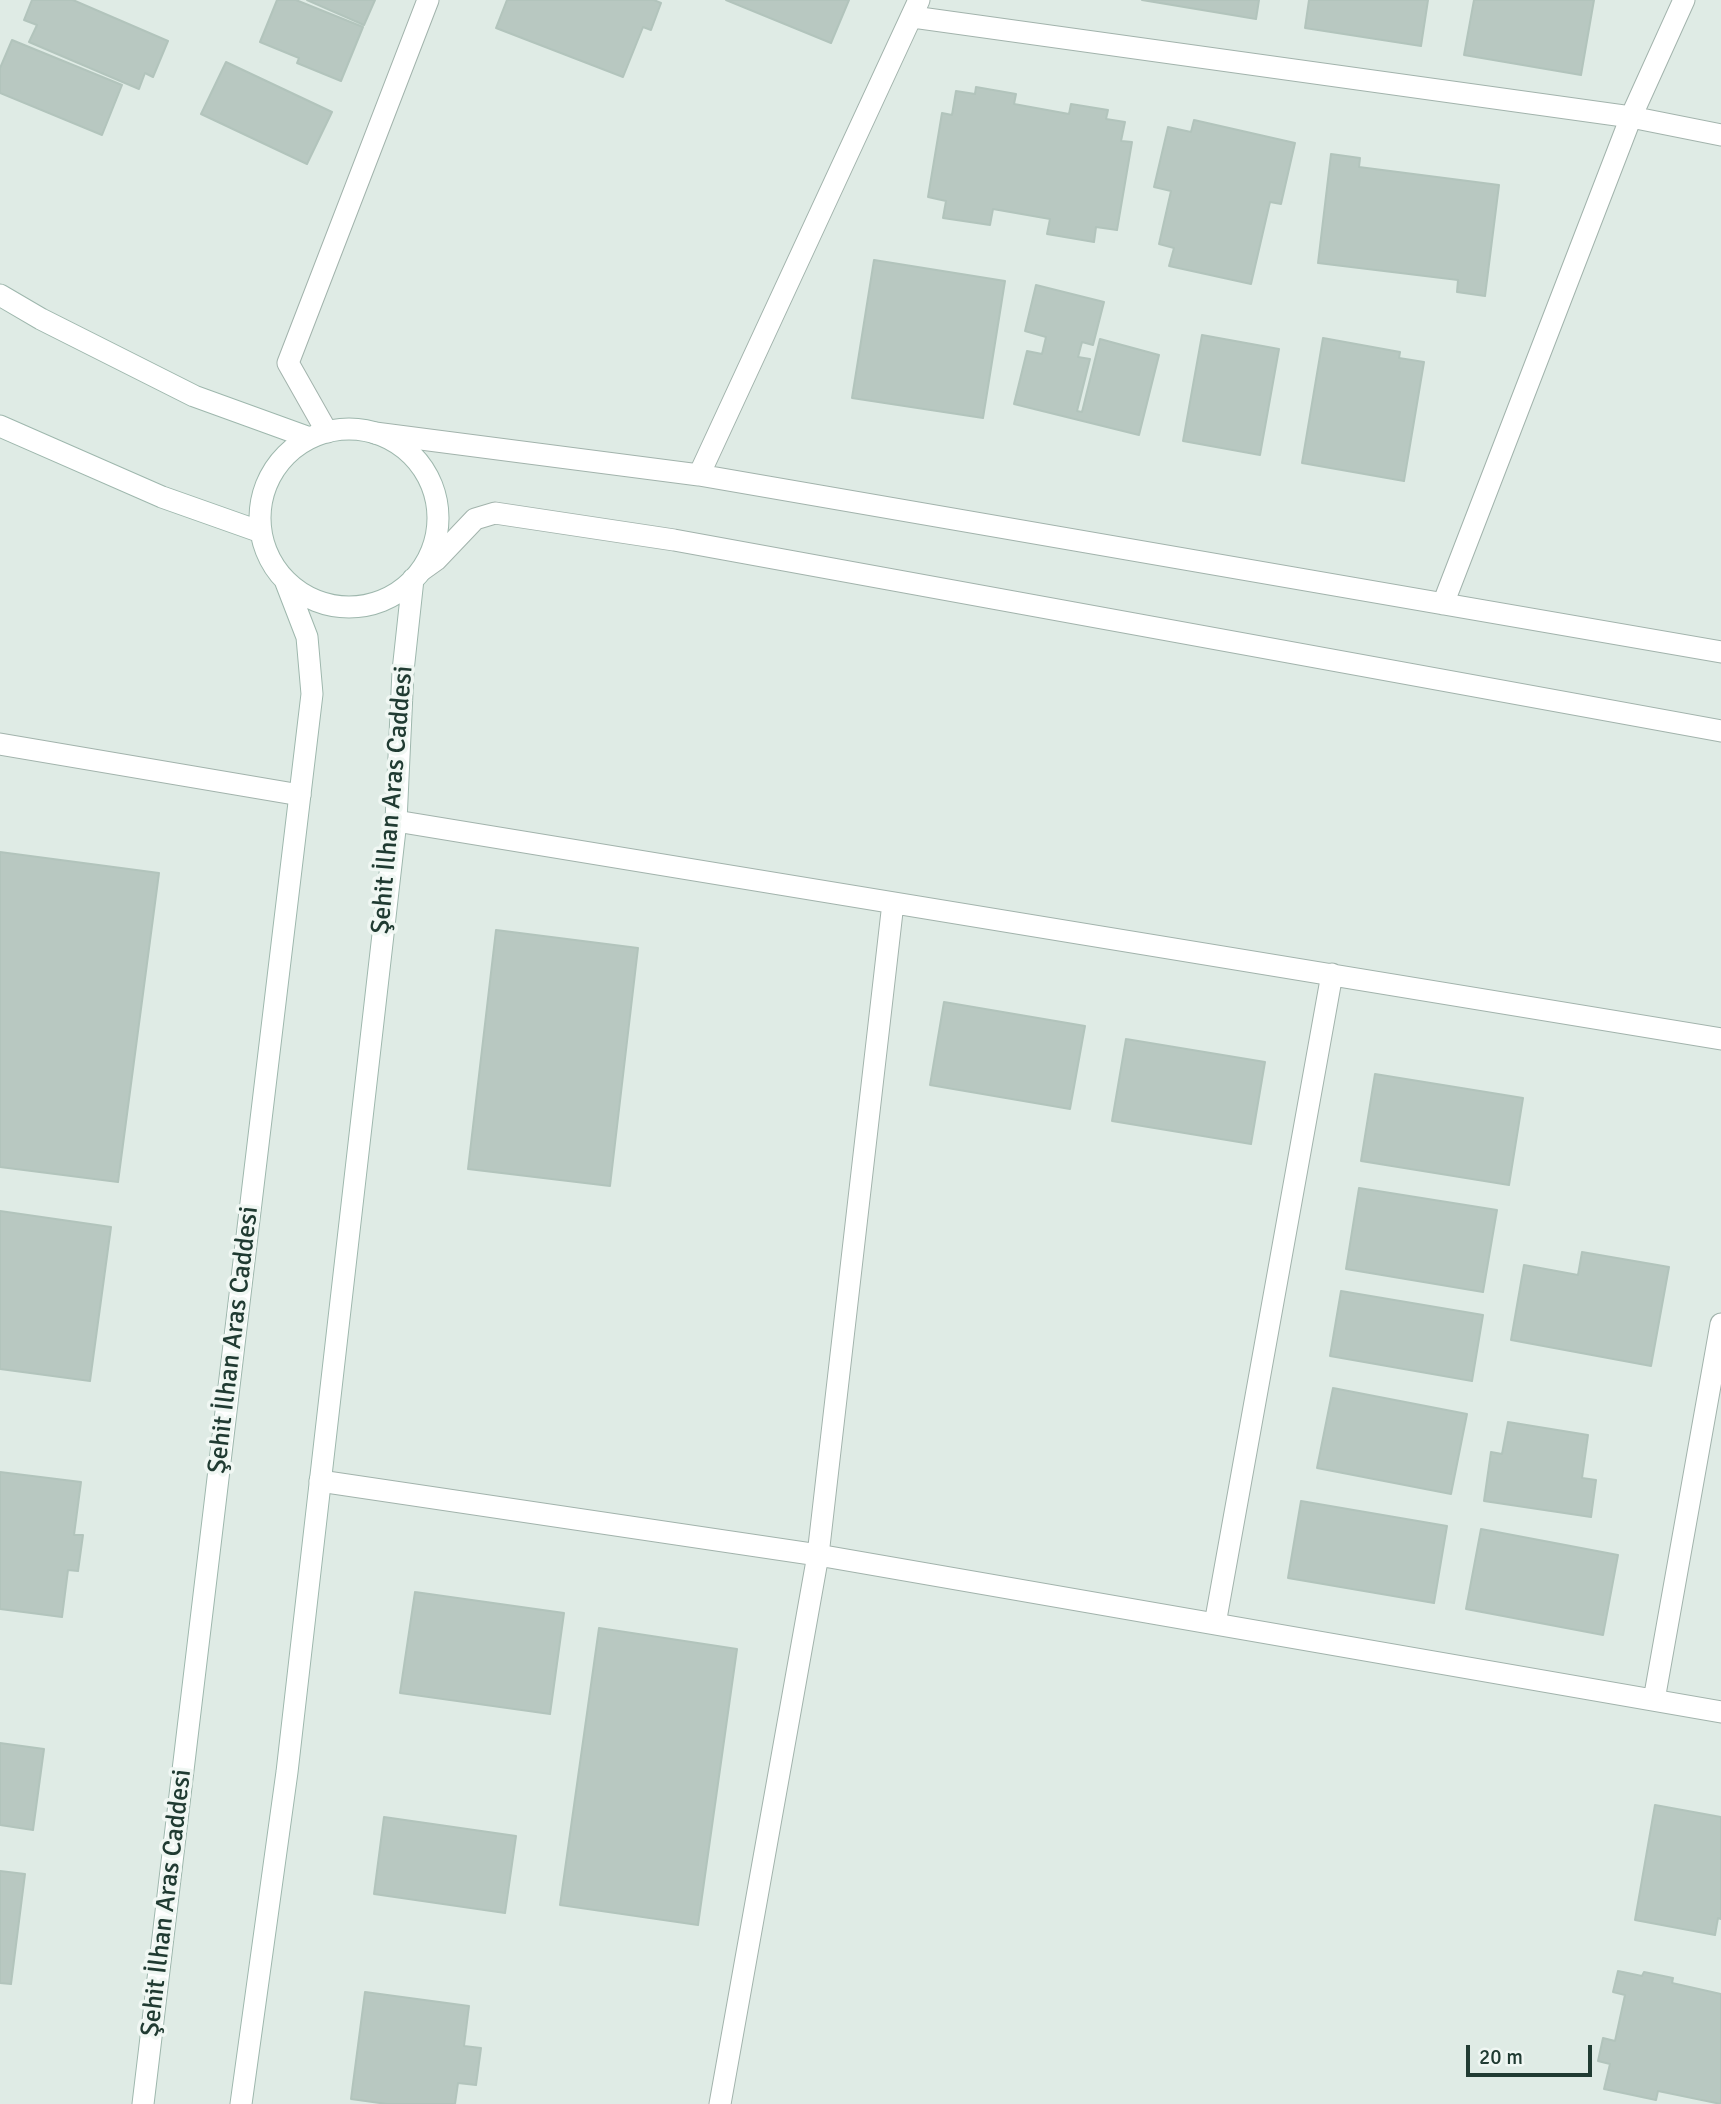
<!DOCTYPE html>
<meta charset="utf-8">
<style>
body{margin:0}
#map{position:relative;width:1721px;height:2104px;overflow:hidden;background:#dfebe5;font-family:Signika,sans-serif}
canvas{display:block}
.scale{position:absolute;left:1466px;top:2045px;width:126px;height:32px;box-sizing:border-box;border:4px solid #203b32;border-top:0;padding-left:9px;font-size:21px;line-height:24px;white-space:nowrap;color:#203b32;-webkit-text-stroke:5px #f0f7f3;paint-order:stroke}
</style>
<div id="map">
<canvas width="1721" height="2104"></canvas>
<div class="scale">20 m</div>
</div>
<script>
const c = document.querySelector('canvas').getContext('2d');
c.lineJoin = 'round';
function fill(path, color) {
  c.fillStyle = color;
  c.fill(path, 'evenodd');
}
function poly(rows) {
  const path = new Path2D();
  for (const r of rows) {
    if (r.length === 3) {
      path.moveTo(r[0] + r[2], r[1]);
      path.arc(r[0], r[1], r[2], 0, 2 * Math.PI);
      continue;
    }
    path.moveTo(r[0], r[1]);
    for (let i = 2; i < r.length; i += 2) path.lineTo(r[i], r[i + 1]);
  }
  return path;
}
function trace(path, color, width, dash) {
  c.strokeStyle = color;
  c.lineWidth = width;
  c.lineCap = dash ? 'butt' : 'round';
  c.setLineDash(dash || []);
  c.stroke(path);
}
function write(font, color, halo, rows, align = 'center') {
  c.font = font + ' Signika,sans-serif';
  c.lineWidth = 7;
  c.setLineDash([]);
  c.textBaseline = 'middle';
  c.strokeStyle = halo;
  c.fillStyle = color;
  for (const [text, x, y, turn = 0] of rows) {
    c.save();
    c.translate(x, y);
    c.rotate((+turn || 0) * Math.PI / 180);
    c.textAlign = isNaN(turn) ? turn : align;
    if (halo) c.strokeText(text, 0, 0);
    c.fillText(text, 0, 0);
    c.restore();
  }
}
const building = poly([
 [32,0,73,0,168,41,153,77,145,73,139,89,29,42,37,25,24,20,32,0],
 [277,0,296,0,363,27,341,81,297,63,299,58,260,42,277,0],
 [307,0,375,0,364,25,307,0],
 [507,0,654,0,661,3,651,30,643,27,623,77,496,28,507,0],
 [726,0,849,0,831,43,726,0],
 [1142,0,1259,0,1256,19,1142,0],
 [1309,0,1428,0,1421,46,1305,28,1309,0],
 [1474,0,1594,0,1581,75,1464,55,1474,0],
 [12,40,122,85,102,135,0,93,0,68,12,40],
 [226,62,332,112,307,164,201,114,226,62],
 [976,87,1016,94,1014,104,1069,114,1071,104,1108,110,1106,119,1125,122,1121,141,1132,142,1117,230,1096,227,1094,242,1047,234,1050,219,993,209,990,225,943,218,946,201,928,197,942,113,952,115,956,91,975,94,976,87],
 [1194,120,1295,143,1281,204,1270,202,1251,284,1169,266,1174,248,1159,244,1171,191,1154,187,1168,127,1191,132,1194,120],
 [1331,154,1360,158,1359,167,1499,185,1485,296,1457,292,1458,280,1318,263,1331,154],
 [874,260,1005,281,983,418,852,398,874,260],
 [1036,285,1104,302,1093,345,1082,342,1078,357,1090,359,1077,411,1082,412,1100,339,1159,355,1139,435,1014,404,1027,351,1042,354,1046,337,1025,331,1036,285],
 [1202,335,1279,349,1260,455,1183,441,1202,335],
 [1323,338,1400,352,1399,358,1424,362,1404,481,1302,463,1323,338],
 [0,852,159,873,118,1182,0,1167,0,852],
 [496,930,638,948,610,1186,468,1169,496,930],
 [944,1002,1085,1026,1070,1109,930,1085,944,1002],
 [1126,1039,1265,1062,1251,1144,1112,1121,1126,1039],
 [1375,1074,1523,1098,1509,1185,1361,1161,1375,1074],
 [1359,1188,1497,1210,1483,1292,1346,1269,1359,1188],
 [0,1211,111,1227,90,1381,0,1369,0,1211],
 [1582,1252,1669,1267,1651,1366,1511,1340,1524,1265,1578,1275,1582,1252],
 [1341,1291,1483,1315,1472,1381,1330,1356,1341,1291],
 [1333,1388,1467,1414,1451,1494,1317,1468,1333,1388],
 [1508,1422,1588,1435,1582,1478,1596,1480,1591,1517,1484,1501,1491,1452,1502,1454,1508,1422],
 [0,1472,81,1482,74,1535,83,1535,78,1571,68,1570,62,1617,0,1609,0,1472],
 [1301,1501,1447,1526,1434,1603,1288,1578,1301,1501],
 [1481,1529,1618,1555,1603,1635,1466,1609,1481,1529],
 [415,1592,564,1613,550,1714,400,1693,415,1592],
 [599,1628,737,1649,698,1925,560,1905,599,1628],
 [0,1743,44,1749,33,1830,0,1825,0,1743],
 [1655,1805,1721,1817,1721,1919,1718,1918,1715,1935,1635,1920,1655,1805],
 [384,1817,516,1836,505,1913,374,1894,384,1817],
 [0,1871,25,1874,11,1984,0,1983,0,1871],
 [1618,1971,1642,1976,1644,1972,1673,1978,1672,1983,1721,1994,1721,2104,1658,2091,1656,2100,1604,2089,1610,2064,1598,2061,1603,2038,1615,2041,1625,1995,1613,1992,1618,1971],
 [365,1992,469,2006,464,2046,481,2048,476,2085,458,2083,455,2104,387,2104,351,2099,365,1992]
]);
const street = poly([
 [913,17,1631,117,1721,135],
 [327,432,288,363,428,0],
 [375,433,699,475,1721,652],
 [699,475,919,0],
 [422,570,436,560,475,519,495,513,674,540,1721,731],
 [1443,604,1631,117,1684,0],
 [0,744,300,795],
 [396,821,1721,1039],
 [320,1481,818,1555,1721,1712],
 [1215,1624,1332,974],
 [1654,1700,1721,1324],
 [720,2104,818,1555,893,903]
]);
const secondary = poly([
 [0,295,41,319,194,396,310,438],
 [0,426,162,497,261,532],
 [349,518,89],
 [143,2104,312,694,307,637,285,580],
 [241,2104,287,1772,396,821,403,671,413,579]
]);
const streetNames = [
 ["Şehit İlhan Aras Caddesi",393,800,-85],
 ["Şehit İlhan Aras Caddesi",234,1340,-83],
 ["Şehit İlhan Aras Caddesi",167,1903,-83]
];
fill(building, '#b8c8c1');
trace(building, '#b2c4bc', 2);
trace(street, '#a2b3ac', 23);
trace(secondary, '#9eb7ad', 23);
trace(street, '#fff', 21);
trace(secondary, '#fff', 21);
write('26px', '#203b32', '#f0f7f3', streetNames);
</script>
